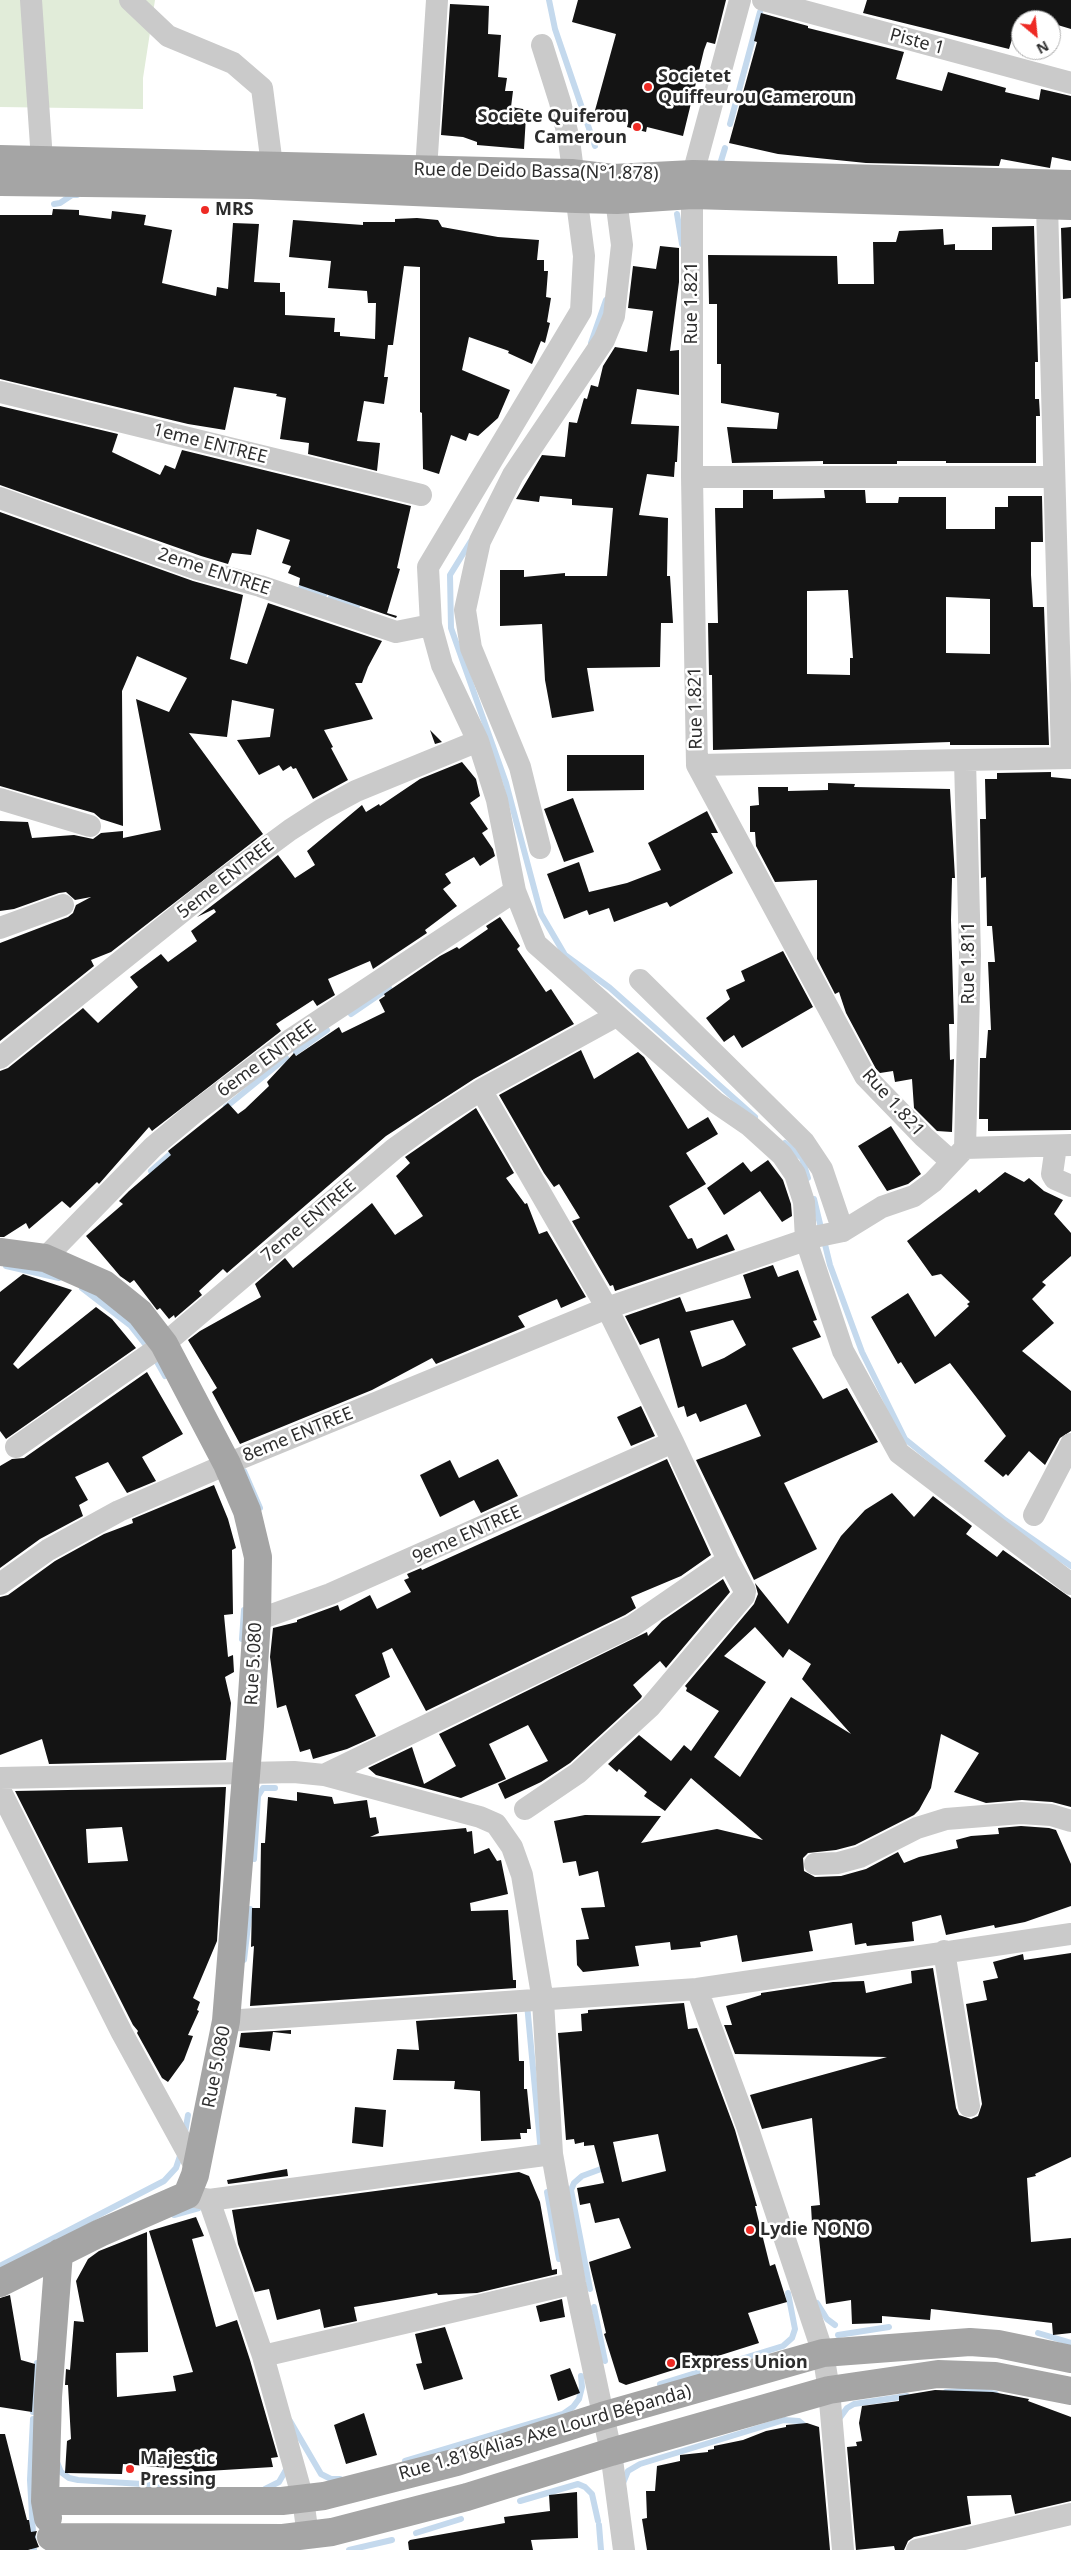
<!DOCTYPE html>
<meta charset="utf-8">
<style>
body{margin:0}
#map{position:relative;width:1071px;height:2550px;overflow:hidden;background:#fff;font-family:"Noto Sans",sans-serif}
canvas{display:block}
.north{position:absolute;left:1011px;top:10px;width:50px;height:50px;box-sizing:border-box;background:#fff;border:1px solid #ababab;border-radius:50%;rotate:152deg;font-size:14px;font-weight:700;line-height:20px;text-align:center;color:#2d2d2d}
.north::after{content:'';display:block;margin:auto;width:18px;height:22px;background:#ee2a24;clip-path:polygon(50% 0,100% 100%,50% 72%,0 100%)}
</style>
<div id="map">
<canvas width="1071" height="2550"></canvas>
<div class="north">N</div>
</div>
<script>
const c = document.querySelector('canvas').getContext('2d');
c.lineJoin = 'round';
function fill(path, color) {
  c.fillStyle = color;
  c.fill(path, 'evenodd');
}
function poly(rows) {
  const path = new Path2D();
  for (const r of rows) {
    path.moveTo(r[0], r[1]);
    for (let i = 2; i < r.length; i += 2) path.lineTo(r[i], r[i + 1]);
  }
  return path;
}
function trace(path, color, width, dash) {
  c.strokeStyle = color;
  c.lineWidth = width;
  c.lineCap = dash ? 'butt' : 'round';
  c.setLineDash(dash || []);
  c.stroke(path);
}
function write(font, color, halo, rows, align = 'center') {
  c.font = font + ' "Noto Sans",sans-serif';
  c.lineWidth = 5;
  c.setLineDash([]);
  c.textBaseline = 'middle';
  c.strokeStyle = halo;
  c.fillStyle = color;
  for (const [text, x, y, turn = 0] of rows) {
    c.save();
    c.translate(x, y);
    c.rotate((+turn || 0) * Math.PI / 180);
    c.textAlign = isNaN(turn) ? turn : align;
    if (halo) c.strokeText(text, 0, 0);
    c.fillText(text, 0, 0);
    c.restore();
  }
}
const green = poly([
 [0,0,155,0,143,78,143,109,0,107]
]);
const stream = poly([
 [549,0,555,29,595,146],
 [730,124,760,12],
 [725,148,721,161,725,165],
 [54,204,60,203,72,195,77,195],
 [677,214,682,244],
 [591,343,606,300],
 [471,541,450,575,451,628,506,783,541,914,565,955,610,988,755,1117],
 [301,588,324,595],
 [331,597,357,606],
 [351,1014,389,988],
 [296,1052,327,1030],
 [226,1107,286,1058],
 [785,1143,802,1158,808,1178],
 [151,1171,176,1149],
 [814,1199,830,1265,862,1352,905,1439,1005,1520,1071,1566],
 [6,1266,59,1278],
 [82,1288,130,1325,152,1353,165,1376],
 [244,1471,260,1508],
 [242,1639,244,1610],
 [254,1859,258,1796,263,1788,275,1788],
 [244,1960,250,1909],
 [527,2004,541,2153],
 [185,2133,188,2115],
 [547,2192,559,2259],
 [174,2215,199,2208],
 [0,2266,164,2181,176,2168,181,2153],
 [590,2289,571,2190,574,2183,582,2176,601,2169],
 [817,2303,827,2319,835,2325],
 [594,2307,605,2361],
 [1038,2333,1071,2343],
 [838,2335,889,2327],
 [660,2384,783,2346,792,2338,795,2329,788,2293],
 [946,2392,977,2390,996,2394],
 [33,2412,37,2363],
 [33,2419,30,2480,34,2550],
 [839,2419,847,2408,854,2404,907,2396],
 [290,2421,321,2474,331,2479,340,2479],
 [405,2461,563,2414,573,2407,579,2399,582,2387,581,2376],
 [57,2462,61,2472,69,2478,78,2480,207,2488],
 [623,2483,628,2471,640,2464,784,2420,799,2421,809,2429],
 [265,2489,279,2482,287,2468],
 [520,2501,578,2484,585,2487,592,2494,598,2521],
 [599,2525,601,2550],
 [416,2533,461,2519],
 [349,2550,392,2540]
]);
const building = poly([
 [578,0,726,0,715,44,707,42,704,50,683,136,647,127,646,132,627,127,628,123,594,114,616,34,572,22],
 [867,0,1071,0,1071,29,1051,23,1051,20,1018,20,1009,49,863,13],
 [450,4,489,6,488,34,501,35,498,77,507,78,505,91,513,91,511,107,523,109,526,116,524,149,477,145,477,142,463,137,441,135],
 [761,13,808,26,808,28,904,52,896,79,942,91,948,72,1006,88,1005,92,1039,100,1041,89,1071,96,1071,161,1052,157,1050,168,1001,159,999,166,866,163,778,154,729,143,757,42,754,41],
 [53,209,79,210,79,215,111,219,112,211,146,215,144,225,172,230,162,283,216,296,217,287,228,289,233,223,259,224,254,282,280,283,280,292,285,292,285,315,335,318,334,332,340,332,340,336,375,339,376,303,368,303,367,291,328,288,331,261,289,257,293,220,363,225,363,222,395,222,395,219,417,218,438,220,442,227,498,237,539,240,537,260,544,260,544,271,548,271,546,297,551,298,547,322,550,323,545,343,541,341,532,364,508,353,509,351,469,337,462,370,510,390,498,418,478,436,469,433,466,441,451,435,439,474,423,469,422,413,420,412,420,267,404,266,393,345,388,345,384,377,388,377,384,404,364,401,357,441,380,443,377,471,308,454,309,443,280,439,286,398,276,396,277,394,234,387,225,430,188,424,0,379,0,215,52,215],
 [1034,226,1038,362,1035,362,1035,399,1039,399,1040,416,1036,416,1036,463,946,463,946,461,897,461,897,464,823,464,823,461,732,463,727,427,777,429,779,413,721,403,721,364,717,364,717,304,709,304,708,255,837,256,838,284,874,284,873,242,896,242,899,231,943,229,944,245,955,244,955,250,992,250,992,227],
 [1071,227,1071,298,1063,299,1061,228],
 [660,246,679,248,679,282,670,351,679,350,679,395,637,389,631,424,679,426,677,462,675,462,674,477,647,474,639,515,668,518,667,576,670,576,673,623,661,623,660,667,587,668,594,711,552,718,545,680,542,624,500,626,500,570,524,570,524,577,565,573,565,576,607,576,613,508,572,505,572,499,540,496,539,502,516,499,542,455,565,457,569,422,577,423,584,398,587,399,591,385,598,387,603,366,615,347,647,352,653,311,628,308,633,266,656,269],
 [0,406,118,434,112,452,160,475,165,465,175,469,182,450,411,506,397,568,400,569,387,613,397,616,396,618,299,585,300,578,288,573,291,566,282,563,290,540,257,529,251,555,232,553,228,564,201,556,0,485],
 [743,490,773,490,773,499,825,498,824,490,865,490,866,503,898,503,899,497,946,497,946,529,995,529,995,507,1008,507,1008,496,1042,496,1043,542,1031,542,1031,575,1033,607,1044,607,1049,745,950,745,950,742,713,750,712,675,709,675,708,623,718,623,715,508,743,508],
 [848,590,853,658,850,658,850,675,807,674,807,591],
 [946,597,990,599,990,654,946,653],
 [0,512,193,581,243,595,230,659,247,664,268,603,382,641,368,667,362,683,355,683,373,719,324,730,333,747,331,748,348,780,313,799,296,768,293,769,291,766,283,771,279,765,259,775,237,740,270,737,274,709,232,700,227,737,189,733,263,834,111,952,91,960,94,966,0,1041,0,943,68,917,73,913,76,905,91,897,75,900,66,892,59,893,14,909,0,911,0,821,28,822,32,838,74,835,93,839,101,833,123,831,123,838,161,830,136,699,169,712,187,678,137,656,122,691,123,826,101,819,94,813,0,786],
 [430,730,442,742,435,744],
 [567,755,644,755,644,790,567,791],
 [462,762,476,779,480,796,470,803,488,829,482,833,493,849,495,856,480,866,474,857,445,874,451,883,443,889,457,906,425,930,427,933,373,969,370,961,328,979,335,995,317,1006,313,1000,276,1024,281,1031,152,1131,149,1127,99,1184,97,1182,70,1208,62,1201,29,1229,26,1223,4,1237,0,1237,0,1071,8,1068,83,1008,98,1023,138,987,130,977,161,954,168,962,197,941,191,931,216,912,214,909,197,917,278,855,295,878,315,865,307,851,362,805,366,812,379,804,380,806,420,779],
 [1051,772,1051,777,1071,779,1071,1130,988,1131,988,1119,979,1119,980,1058,986,1058,988,1030,991,1030,988,962,995,962,992,926,987,926,986,877,981,878,980,819,986,819,985,779,997,779,997,773],
 [828,783,855,784,854,787,950,789,955,878,952,878,951,920,954,1024,949,1024,950,1060,954,1059,952,1132,937,1131,914,1108,912,1079,895,1082,893,1071,880,1073,876,1069,846,1013,839,992,835,994,817,959,817,880,775,882,756,846,755,832,750,832,750,806,759,805,758,787,788,787,788,791,828,790],
 [573,798,594,852,564,862,544,809],
 [707,811,718,833,711,833,733,873,670,907,667,902,614,922,609,908,589,915,587,910,564,919,547,874,579,862,589,892,627,883,661,870,648,843],
 [500,917,520,946,517,949,546,992,551,989,574,1024,474,1079,386,1136,227,1273,223,1269,199,1291,202,1295,175,1318,174,1315,169,1319,160,1308,157,1310,134,1280,130,1283,120,1276,86,1236,123,1204,119,1201,129,1191,171,1155,168,1151,228,1103,238,1114,245,1109,269,1086,267,1082,294,1053,296,1056,339,1027,342,1033,385,1012,379,1000,385,996,384,994,440,956,457,947,459,949,488,929,486,926],
 [783,951,813,1007,742,1048,734,1035,724,1042,706,1018,730,999,726,990,745,981,741,971],
 [581,1050,594,1079,638,1052,644,1057,688,1129,708,1117,718,1134,686,1153,706,1184,669,1206,688,1239,692,1238,697,1249,727,1234,735,1250,615,1291,613,1285,610,1286,572,1221,580,1218,559,1184,554,1187,544,1173,499,1095],
 [476,1108,514,1173,506,1178,525,1204,527,1203,539,1234,547,1231,586,1297,561,1308,557,1299,518,1316,525,1327,436,1364,432,1358,372,1390,240,1444,212,1392,217,1388,188,1340,200,1331,261,1297,255,1284,285,1258,293,1268,372,1203,395,1235,423,1216,396,1176,410,1163,405,1157],
 [891,1126,921,1174,908,1184,887,1191,858,1146],
 [768,1160,783,1180,791,1204,792,1216,782,1222,760,1191,724,1215,707,1188,743,1162,751,1172],
 [1005,1172,1024,1182,1029,1178,1044,1191,1063,1200,1054,1214,1071,1233,1071,1256,1042,1282,1046,1285,1032,1299,1054,1323,1022,1351,1071,1391,1071,1431,1060,1438,1045,1465,1029,1451,1008,1476,1006,1474,1003,1477,984,1461,1006,1436,950,1363,915,1384,901,1362,898,1364,871,1317,908,1293,935,1337,969,1306,967,1304,970,1302,941,1274,932,1276,907,1241,976,1189,979,1193],
 [773,1265,778,1277,798,1270,817,1320,813,1321,821,1337,792,1348,823,1399,847,1388,878,1442,784,1483,817,1549,754,1580,696,1460,761,1436,746,1404,700,1422,696,1413,687,1417,684,1406,678,1408,659,1338,640,1345,625,1316,680,1297,686,1312,751,1298,743,1275],
 [733,1320,746,1345,724,1358,702,1367,690,1331],
 [23,1274,72,1290,13,1364,18,1369,96,1307,112,1319,136,1348,6,1439,0,1431,0,1292],
 [147,1372,183,1434,142,1457,156,1481,127,1493,108,1462,75,1477,88,1500,79,1505,83,1516,40,1539,0,1568,0,1466,12,1459,24,1458],
 [641,1406,655,1436,631,1446,617,1417],
 [498,1459,518,1496,481,1513,474,1500,440,1517,420,1475,450,1460,459,1478],
 [667,1459,711,1555,681,1576,631,1597,636,1608,625,1615,426,1711,392,1648,382,1653,390,1677,355,1695,376,1736,347,1749,313,1759,310,1749,300,1752,286,1705,277,1708,270,1657,273,1628,297,1622,297,1620,338,1605,340,1611,370,1595,377,1609,411,1592,404,1580,409,1578,407,1574,421,1568,422,1570],
 [214,1485,228,1519,236,1548,232,1550,233,1614,224,1615,228,1657,233,1655,234,1672,225,1677,231,1703,226,1760,49,1764,42,1739,0,1755,0,1597,8,1595,55,1561,104,1534,133,1523,132,1519],
 [892,1493,914,1517,933,1496,972,1526,966,1534,997,1557,1003,1550,1071,1598,1071,1807,1052,1802,1022,1800,986,1803,954,1792,979,1753,941,1734,931,1788,919,1810,914,1815,855,1845,836,1850,808,1853,803,1858,804,1871,815,1877,841,1876,866,1869,898,1852,904,1863,919,1857,958,1848,956,1840,971,1836,999,1834,998,1828,1021,1826,1049,1828,1056,1830,1071,1864,1071,1906,1025,1922,995,1928,994,1925,946,1935,941,1915,912,1922,914,1941,867,1946,866,1943,855,1945,852,1923,809,1931,813,1951,742,1962,737,1935,700,1942,701,1947,671,1950,670,1942,635,1946,639,1966,583,1972,577,1965,576,1940,589,1939,581,1908,605,1907,598,1871,579,1876,576,1861,563,1863,554,1821,585,1815,661,1816,641,1843,717,1829,763,1840,691,1778,665,1811,644,1796,647,1792,619,1769,617,1772,608,1764,639,1735,671,1761,684,1745,691,1751,719,1711,686,1691,687,1688,685,1686,754,1604,758,1594,755,1583,788,1624,841,1536,865,1510],
 [755,1627,783,1658,789,1649,811,1664,802,1679,851,1734,791,1697,740,1777,714,1757,766,1682,724,1656],
 [723,1579,730,1592,666,1668,660,1661,633,1685,642,1696,641,1698,570,1763,541,1782,505,1799,498,1784,548,1761,528,1725,489,1744,506,1779,461,1798,376,1775,368,1768,412,1747,424,1784,456,1766,439,1734,647,1632,648,1636,662,1621],
 [226,1787,217,1941,193,1998,200,2002,197,2010,199,2011,188,2035,193,2036,184,2060,168,2082,162,2078,137,2033,138,2031,133,2025,15,1791],
 [122,1827,128,1861,88,1863,86,1829],
 [297,1792,332,1797,334,1804,367,1800,370,1818,376,1817,379,1833,370,1837,466,1828,467,1832,472,1831,474,1854,489,1848,497,1861,501,1860,508,1894,470,1903,471,1911,508,1910,513,1980,516,1980,516,1988,250,2006,254,1946,251,1947,252,1908,260,1908,261,1843,265,1843,268,1797,297,1801],
 [1071,1953,1071,2157,1035,2174,1036,2176,1027,2178,1031,2242,1071,2238,1071,2333,1053,2335,1052,2323,931,2309,930,2320,882,2316,882,2323,852,2324,851,2300,826,2304,819,2238,817,2223,812,2223,811,2206,820,2205,812,2118,762,2129,750,2095,887,2057,735,2054,724,2025,732,2025,726,2006,761,1995,761,1993,833,1982,864,1981,866,1993,912,1983,911,1971,933,1968,956,2108,959,2115,971,2119,978,2116,982,2104,966,2004,987,2000,983,1981,998,1978,993,1962,1023,1954,1024,1960],
 [684,2003,688,2029,697,2028,735,2130,757,2206,755,2206,770,2266,775,2264,787,2302,748,2313,759,2343,626,2385,619,2382,604,2334,606,2333,589,2262,631,2248,619,2218,595,2223,590,2203,580,2205,577,2188,604,2183,594,2145,584,2146,584,2142,575,2144,574,2139,566,2140,558,2033,582,2031,581,2014,588,2013,588,2010],
 [658,2134,666,2171,622,2182,613,2142],
 [517,2014,519,2061,524,2061,524,2089,527,2089,531,2129,527,2129,527,2133,520,2133,521,2139,481,2141,480,2091,454,2089,455,2081,393,2080,397,2049,419,2050,416,2021],
 [291,2030,291,2034,273,2032,270,2051,239,2047,241,2033],
 [355,2107,386,2110,383,2147,352,2143],
 [287,2169,288,2176,228,2184,227,2180],
 [519,2172,529,2176,540,2202,552,2270,557,2269,557,2274,477,2293,438,2295,437,2293,354,2307,357,2321,324,2328,320,2309,277,2320,269,2289,255,2292,238,2244,232,2210],
 [196,2217,204,2236,192,2239,216,2327,237,2320,250,2360,278,2457,271,2458,273,2467,191,2472,191,2470,123,2464,122,2474,65,2473,67,2441,71,2439,68,2385,65,2385,66,2369,70,2370,74,2321,84,2322,76,2281,88,2259,99,2251,147,2232,148,2352,116,2353,117,2397,176,2391,173,2376,193,2372,149,2231],
 [10,2295,21,2360,35,2364,32,2412,0,2407,0,2298],
 [562,2299,565,2317,540,2322,536,2306],
 [445,2327,463,2379,424,2390,416,2364,422,2363,415,2334],
 [570,2368,580,2393,558,2401,550,2375],
 [935,2390,993,2392,1029,2399,1028,2401,1071,2417,1071,2501,1015,2514,1011,2495,967,2496,971,2524,914,2537,908,2541,904,2550,895,2550,894,2546,856,2550,847,2447,857,2446,856,2442,862,2441,859,2423,862,2406,899,2401,899,2396],
 [364,2413,377,2455,346,2464,334,2425],
 [807,2423,819,2427,830,2550,647,2550,642,2519,647,2518,646,2491,655,2491,657,2466,680,2461,680,2455,708,2452,708,2450,714,2449,714,2446,743,2440,766,2431,786,2427,786,2425],
 [0,2434,5,2434,27,2520,29,2520,31,2532,37,2531,35,2537,39,2547,28,2550,0,2550],
 [577,2492,578,2538,531,2540,533,2550,409,2550,408,2542,410,2540,505,2523,504,2517,550,2511,549,2495]
]);
const minor = poly([
 [31,0,42,160],
 [130,0,168,36,233,63,262,88,272,165],
 [740,0,693,174,692,195,692,477,697,765,865,1076,924,1137,952,1162],
 [763,0,1071,83],
 [542,45,560,102,569,140,584,256,581,311,428,567,431,625,442,665,478,741,497,800,515,891,536,944,715,1102,750,1126,782,1155,795,1174,804,1202,806,1240,843,1351,899,1453,1071,1584],
 [426,170,437,0],
 [1047,205,1062,758],
 [0,392,421,495],
 [692,477,1054,477],
 [0,498,197,569,260,586,396,632,431,625],
 [697,765,1071,758],
 [0,799,90,826],
 [540,848,520,767,471,648,465,610,480,541,513,475,604,340,614,316,622,245,614,184],
 [0,928,63,905],
 [640,980,804,1142,822,1169,843,1231],
 [0,1058,213,887,290,830,321,810,356,791,478,741],
 [481,1090,607,1308,673,1442,728,1560,745,1591,744,1596,650,1707,578,1773,525,1809],
 [1056,1146,1052,1174,1055,1179,1071,1186],
 [965,1148,1071,1145],
 [45,1258,153,1147,195,1112,290,1040,515,891],
 [16,1447,164,1344,394,1149,437,1118,481,1090,616,1016],
 [1034,1515,1071,1444],
 [0,1584,48,1550,119,1511,227,1464,607,1308,814,1237,843,1231,882,1207,914,1196,933,1182,965,1148,970,955,965,760],
 [257,1620,330,1594,673,1442],
 [324,1775,632,1626,728,1560],
 [0,1778,294,1772,324,1775,480,1817,496,1824,512,1847,522,1875,543,2001,552,2154,575,2283,611,2452,624,2550],
 [0,1790,122,2033,196,2168],
 [815,1864,838,1863,860,1857,917,1828,946,1819,1021,1813,1051,1815,1071,1821],
 [944,1951,969,2106],
 [697,1989,747,2126,823,2353,829,2390,843,2550],
 [226,2021,697,1989,1071,1934],
 [187,2195,209,2200,552,2154],
 [209,2200,263,2356,303,2499,308,2536],
 [263,2356,575,2283],
 [917,2550,1071,2514]
]);
const major = poly([
 [0,159,571,173,613,178,693,174,1071,184],
 [0,182,251,185,576,199,617,200,692,195,1071,206],
 [0,1252,45,1258,104,1284,140,1313,164,1344,227,1464,247,1511,258,1557,257,1620,250,1726,226,2021,195,2175,187,2195,100,2233,0,2283],
 [45,2501,282,2501,324,2496,457,2462,602,2416,823,2353,970,2342,998,2344,1071,2359],
 [48,2518,45,2501,48,2397,59,2253],
 [51,2537,283,2538,332,2532,467,2497,611,2452,829,2390,938,2374,995,2376,1071,2391]
]);
const markers = [
 [648,87,5,"#ee2a24"],
 [637,127,5,"#ee2a24"],
 [205,210,5,"#ee2a24"],
 [750,2230,5,"#ee2a24"],
 [671,2363,5,"#ee2a24"],
 [130,2469,5,"#ee2a24"]
];
const streetNames = [
 ["Piste 1",917,42,15],
 ["Rue de Deido Bassa(N°1.878)",536,172,1],
 ["Rue 1.821",692,303,-90],
 ["1eme ENTREE",210,444,14],
 ["2eme ENTREE",214,572,18],
 ["Rue 1.821",696,708,-91],
 ["5eme ENTREE",226,879,-38],
 ["Rue 1.811",969,963,-90],
 ["6eme ENTREE",267,1059,-36],
 ["Rue 1.821",893,1103,48],
 ["7eme ENTREE",309,1221,-40],
 ["8eme ENTREE",298,1435,-22],
 ["9eme ENTREE",467,1535,-24],
 ["Rue 5.080",254,1664,-87],
 ["Rue 5.080",217,2067,-79],
 ["Rue 1.818(Alias Axe Lourd Bépanda)",545,2433,-16]
];
const poiNames = [
 ["Societet",658,77],
 ["Quiffeurou Cameroun",658,98],
 ["Societe Quiferou",627,117,"right"],
 ["Cameroun",627,138,"right"],
 ["MRS",215,210],
 ["Lydie NONO",760,2230],
 ["Express Union",681,2363],
 ["Majestic",140,2459],
 ["Pressing",140,2480]
];
fill(green, '#e1ecd9');
trace(stream, '#c4d9ed', 6);
fill(building, '#141414');
trace(minor, '#cacaca', 22);
trace(major, '#a5a5a5', 28);
for (const [x, y, r, color] of markers) {
  const dot = new Path2D();
  dot.arc(x, y, r, 0, 2 * Math.PI);
  c.fillStyle = color;
  c.fill(dot);
  trace(dot, '#fff', 2);
}
write('18px', '#2d2d2d', '#fff', streetNames);
write('bold 18px', '#2d2d2d', '#fff', poiNames, 'left');
</script>
